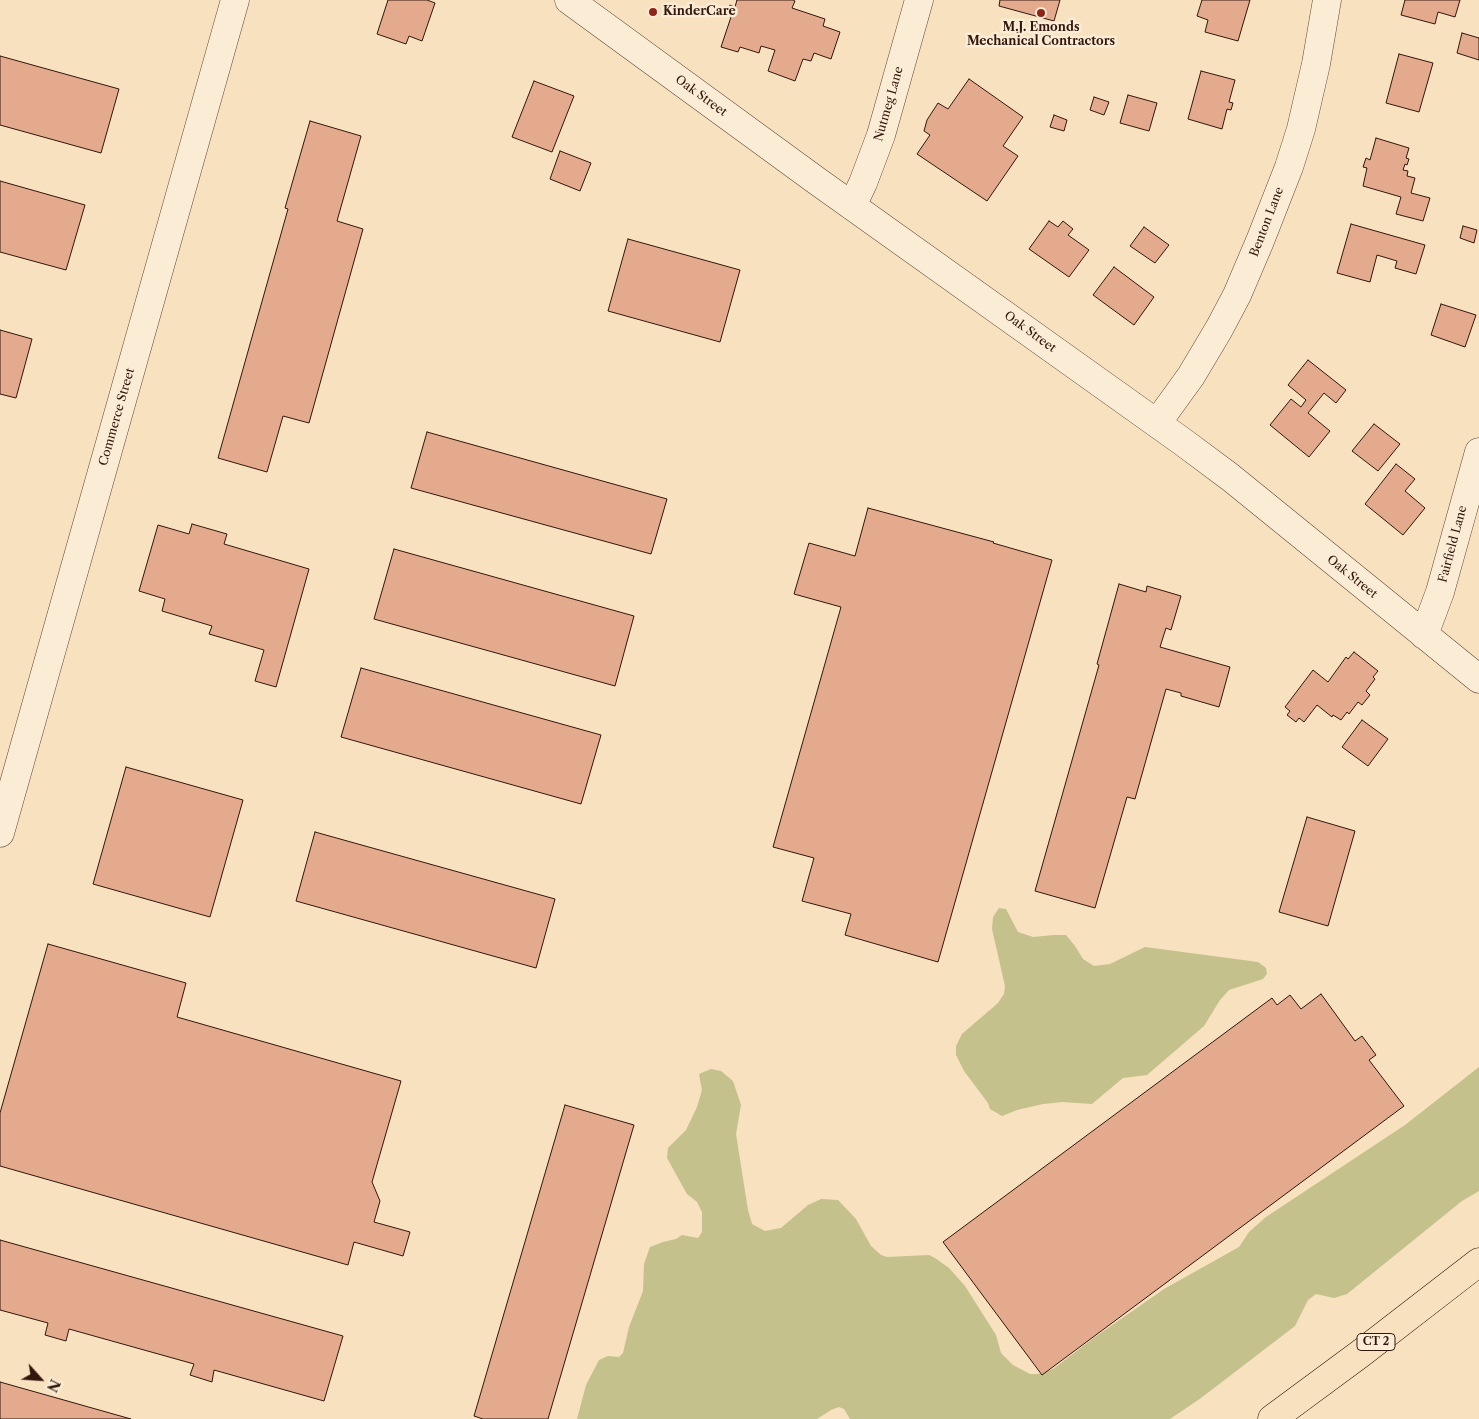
<!DOCTYPE html>
<style>
body{margin:0}
#map{position:relative;width:1479px;height:1419px;overflow:hidden;background:#f7e1be;font-family:"Libre Caslon Text",serif}
canvas{display:block}
.north{position:absolute;left:15px;top:1354px;width:50px;height:50px;-webkit-text-stroke:4px #faecd5;paint-order:stroke;rotate:116deg;font-size:14px;font-weight:700;line-height:20px;text-align:center;color:#32160b}
.north::after{content:'';display:block;margin:auto;width:18px;height:22px;background:#32160b;clip-path:polygon(50% 0,100% 100%,50% 72%,0 100%)}
</style>
<div id="map">
<canvas width="1479" height="1419"></canvas>
<div class="north">N</div>
</div>
<script>
const c = document.querySelector('canvas').getContext('2d');
c.lineJoin = 'round';
function fill(path, color) {
  c.fillStyle = color;
  c.fill(path, 'evenodd');
}
function poly(rows) {
  const path = new Path2D();
  for (const r of rows) {
    path.moveTo(r[0], r[1]);
    for (let i = 2; i < r.length; i += 2) path.lineTo(r[i], r[i + 1]);
  }
  return path;
}
function trace(path, color, width, dash) {
  c.strokeStyle = color;
  c.lineWidth = width;
  c.lineCap = dash ? 'butt' : 'round';
  c.setLineDash(dash || []);
  c.stroke(path);
}
function write(font, color, halo, rows, align = 'center') {
  c.font = font + ' "Libre Caslon Text",serif';
  c.lineWidth = 5;
  c.setLineDash([]);
  c.textBaseline = 'middle';
  c.strokeStyle = halo;
  c.fillStyle = color;
  for (const [text, x, y, turn = 0] of rows) {
    c.save();
    c.translate(x, y);
    c.rotate((+turn || 0) * Math.PI / 180);
    c.textAlign = isNaN(turn) ? turn : align;
    if (halo) c.strokeText(text, 0, 0);
    c.fillText(text, 0, 0);
    c.restore();
  }
}
const green = poly([
 [999,908,1006,909,1018,932,1033,937,1054,935,1066,935,1075,946,1083,959,1094,966,1110,964,1145,947,1258,962,1266,968,1267,974,1263,979,1229,990,1220,1000,1204,1026,1147,1075,1123,1078,1092,1104,1063,1102,1043,1104,1017,1110,1002,1116,990,1109,988,1103,964,1071,956,1055,956,1046,962,1034,998,1003,1004,994,1005,986,992,929,993,917],
 [1479,1067,1479,1191,1462,1201,1347,1294,1334,1298,1316,1294,1308,1300,1295,1326,1201,1398,1170,1419,850,1419,844,1409,839,1407,831,1410,817,1419,577,1419,586,1385,599,1360,608,1356,619,1357,623,1353,629,1327,643,1291,644,1264,650,1247,663,1242,676,1239,682,1235,698,1238,702,1232,702,1212,697,1202,687,1194,667,1158,668,1148,686,1130,697,1107,702,1090,699,1074,711,1069,721,1071,733,1081,741,1105,736,1134,748,1210,752,1224,765,1231,781,1228,808,1205,821,1199,838,1200,856,1219,871,1246,881,1255,887,1257,929,1255,935,1258,949,1268,965,1286,996,1335,1001,1353,1013,1365,1030,1374,1038,1374,1053,1369,1095,1337,1164,1289,1239,1247,1249,1232,1266,1217,1405,1125]
]);
const building = poly([
 [388,0,427,0,435,3,422,41,409,36,406,44,377,34,388,0],
 [737,0,793,0,795,1,792,8,825,19,823,26,840,32,831,59,814,53,811,61,803,59,795,81,768,71,775,50,761,46,759,53,740,47,738,52,721,47,731,17,727,16,730,5,735,7,737,0],
 [1000,0,1060,0,1054,21,999,6,1000,0],
 [1202,0,1250,0,1238,41,1205,32,1208,20,1197,16,1202,0],
 [1405,0,1460,0,1455,17,1438,12,1435,24,1401,15,1405,0],
 [1462,33,1479,38,1479,60,1457,53,1462,33],
 [1399,54,1433,63,1419,112,1386,103,1399,54],
 [0,56,119,89,101,153,0,125,0,56],
 [1201,71,1235,80,1229,102,1233,103,1231,110,1227,109,1222,129,1188,119,1201,71],
 [969,79,1023,117,1003,146,1018,156,987,201,917,154,930,135,924,131,927,120,938,103,948,109,969,79],
 [534,81,574,96,552,152,512,137,534,81],
 [1128,95,1157,103,1149,131,1120,123,1128,95],
 [1094,97,1109,102,1104,115,1090,110,1094,97],
 [1054,115,1067,120,1064,131,1050,127,1054,115],
 [310,121,361,136,337,221,363,229,309,423,283,416,267,472,218,458,288,209,285,208,310,121],
 [1376,138,1409,148,1406,158,1409,159,1407,165,1405,164,1403,170,1408,171,1407,176,1415,178,1411,193,1430,198,1423,221,1396,214,1401,197,1363,186,1367,168,1363,167,1366,158,1370,160,1376,138],
 [560,151,591,163,580,191,550,179,560,151],
 [0,181,85,205,66,270,0,252,0,181],
 [1049,221,1058,227,1063,221,1073,229,1068,235,1089,250,1069,277,1029,249,1049,221],
 [1351,224,1425,245,1416,274,1395,268,1397,261,1377,255,1370,282,1337,273,1351,224],
 [1463,226,1477,230,1474,243,1460,238,1463,226],
 [1144,227,1169,245,1155,263,1130,246,1144,227],
 [628,239,740,270,720,342,608,311,628,239],
 [1114,267,1154,297,1134,325,1093,295,1114,267],
 [1441,304,1476,315,1465,347,1431,335,1441,304],
 [0,330,32,339,16,398,0,394,0,330],
 [1308,360,1346,390,1336,403,1324,393,1308,413,1330,431,1309,457,1270,425,1291,399,1301,407,1306,400,1288,385,1308,360],
 [1374,424,1400,444,1378,471,1352,451,1374,424],
 [427,432,667,499,651,554,411,488,427,432],
 [1396,464,1415,479,1405,491,1425,508,1403,535,1365,504,1396,464],
 [868,508,994,542,993,543,1052,560,938,962,845,935,851,914,802,901,814,858,773,847,841,607,794,594,809,543,855,556,868,508],
 [192,524,227,534,224,544,309,569,276,687,255,681,264,650,209,634,212,626,162,611,165,599,139,591,158,525,189,534,192,524],
 [394,549,634,616,615,686,374,619,394,549],
 [1119,584,1146,592,1147,586,1181,596,1171,630,1166,628,1160,647,1230,667,1219,707,1181,696,1181,693,1166,689,1135,799,1127,797,1095,908,1035,891,1099,665,1097,664,1119,584],
 [1354,652,1378,671,1373,677,1375,679,1366,691,1370,695,1362,705,1358,702,1349,714,1347,712,1341,720,1333,715,1332,717,1317,705,1304,722,1299,718,1296,722,1287,715,1290,711,1285,707,1313,670,1328,682,1346,657,1348,659,1354,652],
 [361,668,601,735,581,804,341,737,361,668],
 [1362,720,1388,739,1368,766,1342,747,1362,720],
 [126,767,243,800,210,917,93,884,126,767],
 [1307,817,1355,831,1328,926,1279,912,1307,817],
 [315,832,555,899,536,968,296,901,315,832],
 [48,944,186,983,177,1017,401,1081,372,1182,380,1201,374,1222,410,1232,403,1256,354,1242,348,1265,0,1166,0,1113,48,944],
 [1321,994,1355,1041,1362,1036,1376,1055,1369,1060,1404,1106,1042,1375,943,1242,1272,998,1277,1005,1290,995,1301,1009,1321,994],
 [565,1105,634,1125,548,1419,483,1419,474,1416,565,1105],
 [0,1240,343,1336,324,1401,214,1370,212,1382,190,1375,194,1364,69,1329,66,1341,45,1335,48,1323,0,1310,0,1240],
 [0,1382,131,1419,0,1419,0,1382]
]);
const minor = poly([
 [569,0,817,181,1183,442,1230,477,1479,679],
 [852,206,863,183,881,135,919,0],
 [1157,423,1191,376,1219,329,1237,295,1260,241,1289,167,1301,129,1316,64,1327,0],
 [1424,635,1440,592,1479,452],
 [0,833,235,0]
]);
const highway = poly([
 [1272,1419,1360,1354,1479,1262]
]);
const markers = [
 [653,12,5,"#8f2418"],
 [1041,13,5,"#8f2418"]
];
const shields = [
 [1376,1342,38]
];
const shieldNames = [
 ["CT 2",1376,1342]
];
const poiNames = [
 ["KinderCare",663,12],
 ["M.J. Emonds",1041,28,"center"],
 ["Mechanical Contractors",1041,42,"center"]
];
const streetNames = [
 ["Oak Street",701,96,36],
 ["Nutmeg Lane",889,104,-74],
 ["Benton Lane",1267,222,-69],
 ["Oak Street",1030,332,36],
 ["Commerce Street",117,417,-74],
 ["Fairfield Lane",1453,544,-75],
 ["Oak Street",1352,577,39]
];
fill(green, '#c4c18c');
fill(building, '#e4aa8e');
trace(building, '#32160b', 1);
trace(minor, '#634938', 29);
trace(highway, '#32160b', 29);
trace(minor, '#faecd5', 28);
trace(highway, '#f7e1be', 28);
for (const [x, y, r, color] of markers) {
  const dot = new Path2D();
  dot.arc(x, y, r, 0, 2 * Math.PI);
  c.fillStyle = color;
  c.fill(dot);
  trace(dot, '#faecd5', 2);
}
for (const [x, y, w] of shields) {
  const box = new Path2D();
  box.roundRect(x - w / 2, y - 8.5, w, 17, 4);
  c.fillStyle = '#faecd5';
  c.fill(box);
  trace(box, '#32160b', 1);
}
write('bold 11px', '#32160b', null, shieldNames);
write('bold 12px', '#32160b', '#faecd5', poiNames, 'left');
write('12px', '#32160b', '#faecd5', streetNames);
</script>
